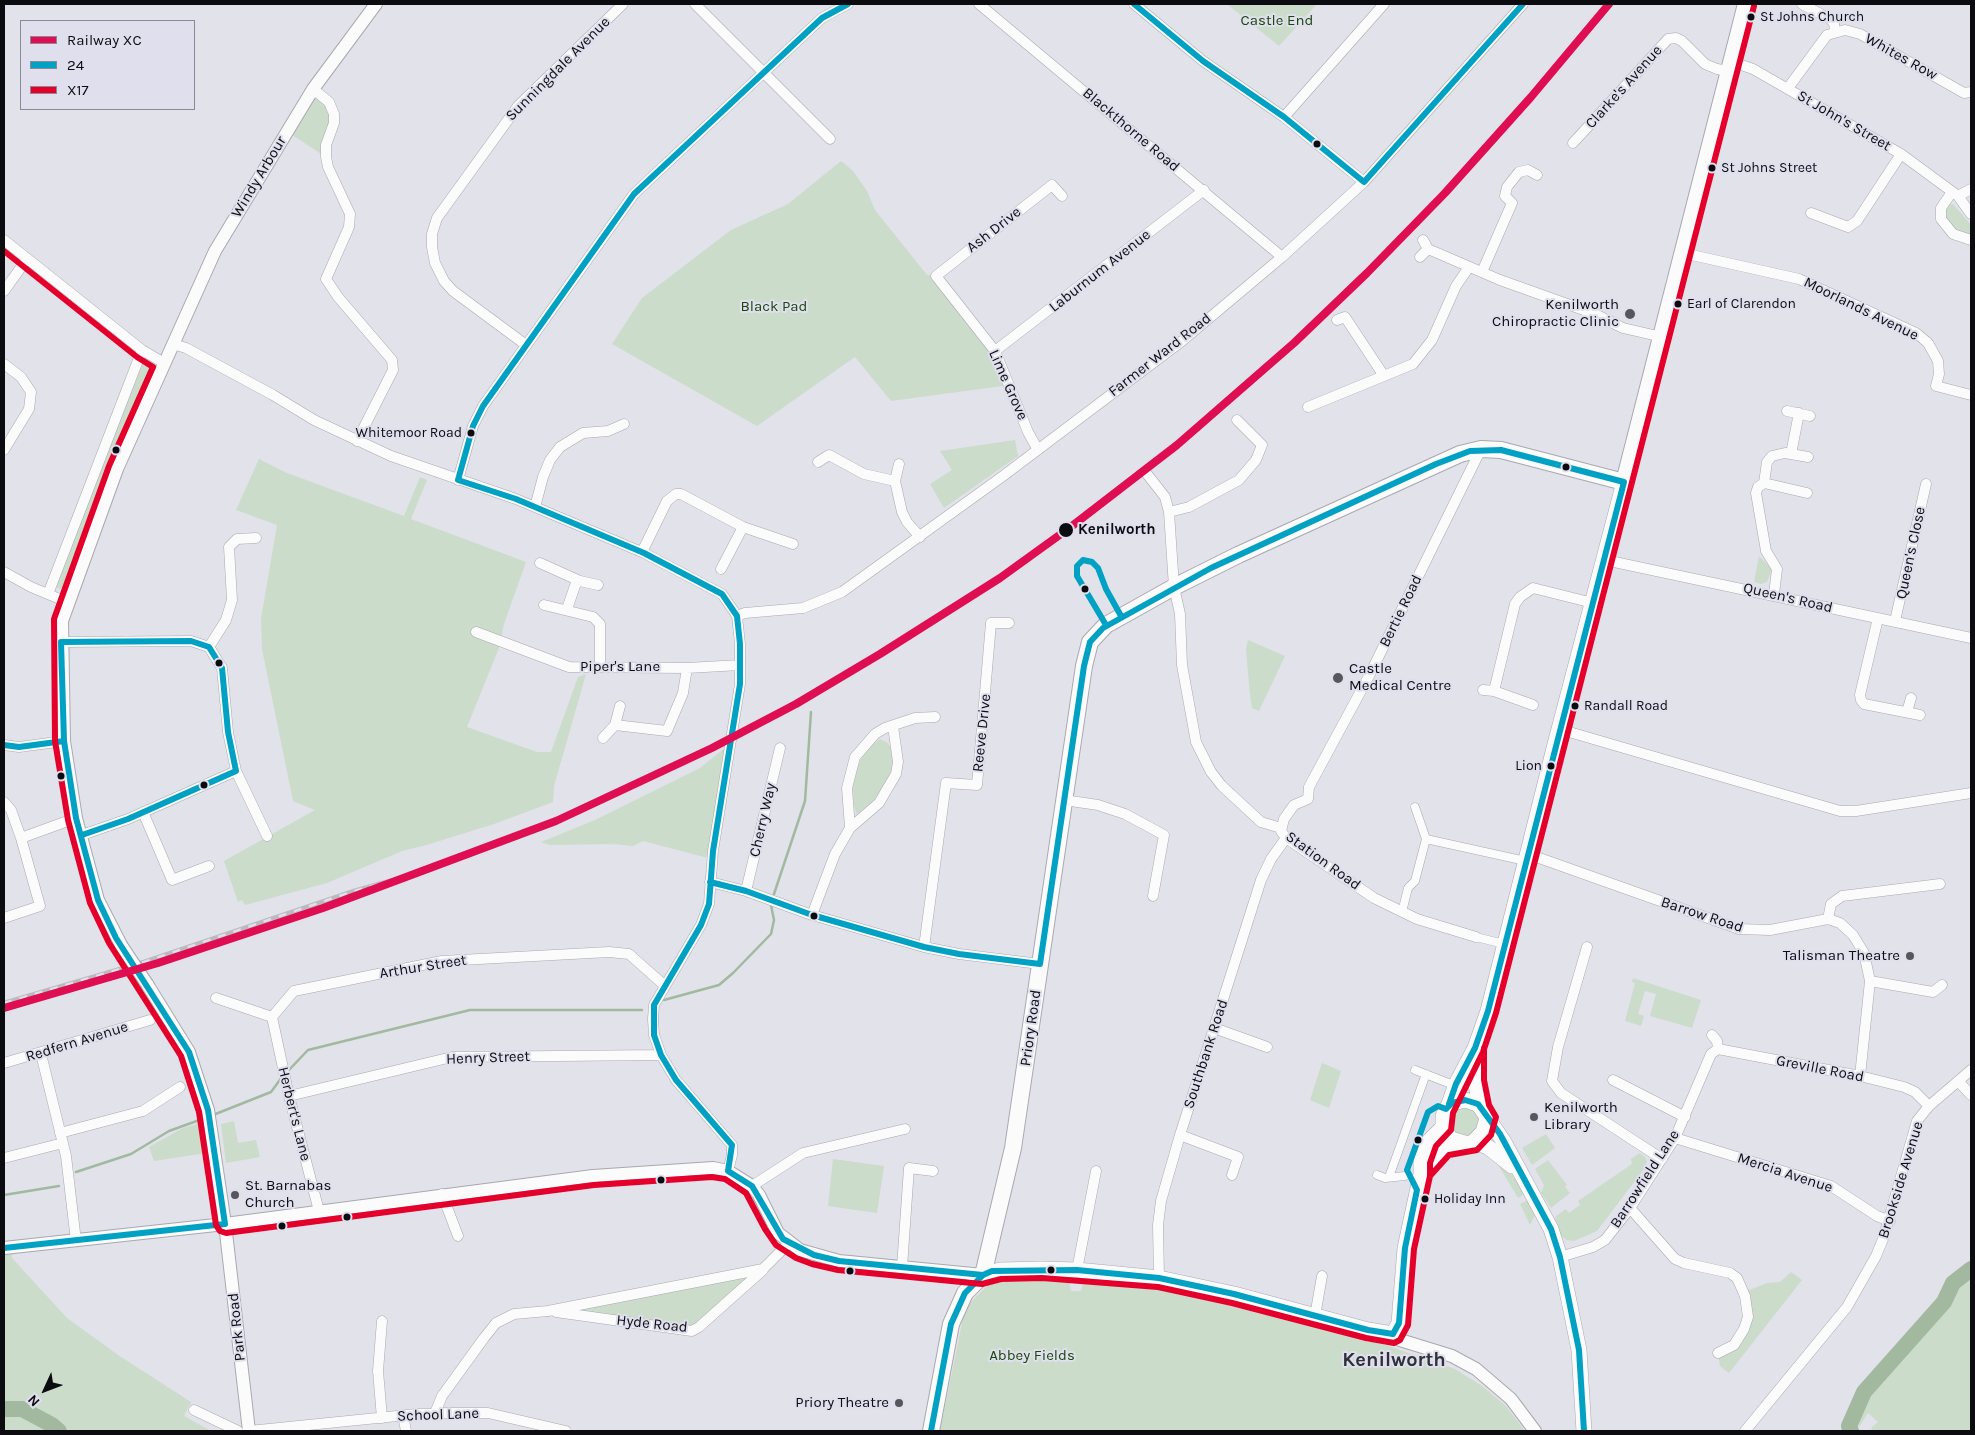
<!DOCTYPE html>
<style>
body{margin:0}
#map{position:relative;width:1975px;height:1435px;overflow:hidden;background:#e2e2ea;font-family:Karla,sans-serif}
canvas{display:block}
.frame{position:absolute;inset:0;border:5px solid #0b0b10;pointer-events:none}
.legend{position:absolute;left:20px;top:20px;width:175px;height:90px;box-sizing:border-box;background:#dfdfed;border:1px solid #8a8a95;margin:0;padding:6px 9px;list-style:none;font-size:15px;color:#0b0b10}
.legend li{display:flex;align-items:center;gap:10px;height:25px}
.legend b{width:25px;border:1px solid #8a8a95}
.north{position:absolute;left:20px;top:1365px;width:50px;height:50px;-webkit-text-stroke:4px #dfdfed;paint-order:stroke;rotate:227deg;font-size:14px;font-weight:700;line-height:20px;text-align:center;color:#0b0b10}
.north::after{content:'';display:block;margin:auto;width:18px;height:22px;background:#0b0b10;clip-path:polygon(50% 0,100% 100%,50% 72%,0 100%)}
</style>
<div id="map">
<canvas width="1975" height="1435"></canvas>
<div class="frame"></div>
<ul class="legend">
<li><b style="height:6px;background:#df0d52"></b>Railway XC</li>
<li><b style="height:6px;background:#01a1c4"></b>24</li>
<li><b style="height:6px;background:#e4002b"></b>X17</li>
</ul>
<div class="north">N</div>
</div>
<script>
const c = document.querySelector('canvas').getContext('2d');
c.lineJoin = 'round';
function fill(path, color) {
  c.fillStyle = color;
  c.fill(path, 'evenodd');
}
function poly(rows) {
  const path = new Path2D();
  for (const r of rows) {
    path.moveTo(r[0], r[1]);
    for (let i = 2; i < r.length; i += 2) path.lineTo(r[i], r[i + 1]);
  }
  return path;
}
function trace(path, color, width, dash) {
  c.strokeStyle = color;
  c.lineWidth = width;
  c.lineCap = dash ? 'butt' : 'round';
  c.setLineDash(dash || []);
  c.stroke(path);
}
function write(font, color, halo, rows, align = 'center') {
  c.font = font + ' Karla,sans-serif';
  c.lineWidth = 4;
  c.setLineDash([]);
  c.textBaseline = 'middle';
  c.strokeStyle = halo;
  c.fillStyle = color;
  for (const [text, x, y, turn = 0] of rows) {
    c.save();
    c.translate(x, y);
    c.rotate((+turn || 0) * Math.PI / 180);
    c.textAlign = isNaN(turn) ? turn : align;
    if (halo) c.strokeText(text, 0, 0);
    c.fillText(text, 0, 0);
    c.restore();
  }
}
const green = poly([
 [1227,4,1317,4,1279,46],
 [313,89,334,114,326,157,286,131],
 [841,161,853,171,867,191,875,210,927,275,936,276,995,351,1010,385,891,401,855,357,757,426,612,344,642,298,731,230,788,204],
 [1953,204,1971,225,1970,237,1948,226,1943,211,1947,205],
 [143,363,151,363,155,367,155,372,71,580,67,589,57,588,56,583],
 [1015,440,1018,456,944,508,930,484,952,470,940,451],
 [259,459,287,473,404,516,420,477,427,480,411,519,526,562,504,624,499,648,467,727,537,752,551,752,578,677,586,674,554,786,553,802,494,824,423,846,402,851,327,883,245,905,242,900,238,902,224,861,315,810,293,801,262,649,261,619,277,525,236,510],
 [1759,556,1772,569,1767,582,1761,584,1754,582],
 [1248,640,1285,656,1259,711,1252,708,1250,695,1246,650],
 [880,739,888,743,894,754,890,778,876,798,857,814,854,806,853,787,856,769,867,748],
 [726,747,708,858,643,841,633,846,614,844,549,845,541,842,595,820,700,768],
 [1633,978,1701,1000,1692,1028,1650,1016,1656,994,1645,991,1638,1014,1644,1016,1641,1026,1625,1021,1635,983,1632,982],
 [1322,1063,1341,1071,1329,1108,1310,1100],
 [1468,1103,1480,1116,1477,1130,1464,1137,1453,1133,1447,1114],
 [234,1121,238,1143,256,1140,260,1157,226,1163,221,1124],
 [201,1123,206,1153,154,1161,149,1147,183,1128],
 [1546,1134,1555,1148,1532,1165,1522,1148],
 [1640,1153,1645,1157,1647,1162,1644,1169,1597,1231,1574,1241,1567,1240,1560,1235,1555,1217,1566,1209,1569,1213,1580,1205,1578,1201,1632,1164,1631,1159],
 [833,1159,884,1166,877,1213,828,1206],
 [1499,1160,1512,1175,1525,1194,1518,1198,1497,1163],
 [1548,1160,1567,1185,1565,1187,1570,1193,1551,1208,1541,1193,1544,1185,1535,1169],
 [1528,1200,1536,1213,1530,1225,1520,1204],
 [12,1253,12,1258,67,1318,118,1355,191,1402,184,1416,211,1431,4,1431,4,1254],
 [1971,1268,1971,1431,1871,1431,1872,1427,1878,1422,1868,1413,1859,1427,1854,1418,1864,1392,1944,1302,1953,1282],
 [1791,1272,1802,1280,1729,1373,1720,1366,1718,1353,1725,1351,1744,1329,1744,1292,1767,1283,1780,1282],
 [751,1275,695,1326,687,1327,572,1311],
 [1053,1277,1069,1282,1071,1291,1081,1291,1083,1283,1099,1280,1174,1289,1256,1307,1273,1316,1283,1315,1377,1342,1455,1369,1482,1386,1505,1405,1525,1431,940,1431,964,1313,970,1303,989,1284,1007,1279]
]);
const stream = poly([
 [774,894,805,801,811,712],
 [664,1000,719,985,733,973,771,934,774,920,771,905],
 [288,1071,308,1050,470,1010,642,1010],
 [213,1115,271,1092,282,1077],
 [76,1172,131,1154,169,1131,205,1118],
 [4,1195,59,1186]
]);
const river = poly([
 [4,1409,22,1409,52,1425,59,1431],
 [1851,1431,1849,1426,1864,1392,1944,1302,1953,1283,1971,1269]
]);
const pedestrian = poly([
 [1415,807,1426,839],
 [1403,908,1408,888,1415,881,1426,839,1521,860],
 [1476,937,1500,943],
 [1415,1070,1451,1084],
 [1377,1175,1385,1178,1405,1176],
 [1389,1177,1426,1074]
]);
const minor = poly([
 [695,4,830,139],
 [979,4,1282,257],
 [1134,4,1203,61,1284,117,1364,182],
 [1802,4,1830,19,1834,23,1835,31],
 [1730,61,1753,69,1901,154,1958,196,1971,214],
 [1788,88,1827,35,1845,30,1860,34,1964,93,1971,92],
 [313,89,329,102,334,114,334,123,326,145,326,157,328,167,350,214,349,227,326,279,338,297,392,360,393,370,357,441],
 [1284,117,1384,4],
 [1573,143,1668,39,1676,38,1682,41,1705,64,1717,69,1728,71],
 [1952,192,1941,208,1941,219,1953,234,1971,240],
 [1958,196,1971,189],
 [1811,213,1848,227,1857,221,1901,154],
 [4,240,142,350,164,363],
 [1428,249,1500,280,1595,314,1623,328,1662,337],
 [1683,253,1799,279,1916,333,1928,343,1938,361,1939,374,1936,386,1971,395],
 [1420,257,1428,249,1423,240],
 [1482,272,1512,203,1505,196,1507,187,1519,172,1528,170,1537,175],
 [4,291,27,259],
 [1337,320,1345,317,1384,376],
 [173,344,186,348,273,395,314,420,391,456,516,499,644,553,722,594,737,616,740,644,740,684,713,851,709,904,701,925,654,1005,653,1019,654,1035,661,1055,676,1080,732,1145,732,1155,728,1171],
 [526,345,453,291,444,281,435,263,432,247,432,234,437,218,518,106,623,4],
 [995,351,1204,190],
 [4,364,21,377,31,392,29,409,4,450],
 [1308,407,1413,364,1432,340,1456,286,1469,267],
 [1787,411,1810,416],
 [1038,450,1028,432,995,351,936,276,1052,185,1062,196],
 [1791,454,1799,413],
 [818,462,829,455,864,474,895,481,902,512,907,522,920,537],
 [1147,474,1165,497,1169,512,1174,587,1180,614,1182,665,1196,742,1211,772,1222,786,1261,822,1281,828],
 [458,480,473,426,483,406,634,194,822,18,848,4],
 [895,481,899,464],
 [1764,483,1767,462,1772,456,1785,453,1808,457],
 [535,507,543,477,550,460,560,447,583,433,608,431,624,424],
 [1169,512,1189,507,1239,480,1256,460,1262,445,1237,420],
 [642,552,667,501,676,494,681,494,743,527,793,544],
 [1605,560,1971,638],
 [540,563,580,581,598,585],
 [721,569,743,527],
 [4,572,31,587,67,602],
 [48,594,142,350],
 [1774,594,1777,569,1766,551,1756,493,1758,487,1764,483,1807,493],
 [544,605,593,617,600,624,600,667],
 [567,609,577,580],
 [737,616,745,613,803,608,842,592,1003,476,1182,341,1282,257,1364,182,1523,4],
 [1878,618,1860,695,1861,700,1864,704,1920,715],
 [1895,621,1926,484],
 [476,632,569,667,687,668,740,665],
 [61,642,191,641,209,647,222,668,228,732,236,771,267,836],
 [209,647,226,620,232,600,229,547,237,539,256,538],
 [1483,690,1494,691,1533,705],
 [1494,691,1515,604,1520,597,1533,588,1593,603],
 [1907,712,1911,698],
 [615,725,620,706],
 [1559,729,1840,811,1856,811,1971,793],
 [603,738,615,725,667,731,683,693,687,668],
 [4,745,19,747,64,741],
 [1064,800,1098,805,1125,814,1164,835,1153,896],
 [4,802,11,810,21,838,40,906,4,918],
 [143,812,172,880,209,866],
 [850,828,879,803,896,774,898,762,893,726],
 [82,835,128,819,236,771],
 [21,838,76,818],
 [1528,854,1739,929,1770,930,1828,919,1840,923,1853,935,1864,953,1870,981,1860,1076],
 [710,882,746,891,812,915,924,947,959,954,1040,964],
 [746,891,780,748],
 [812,915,835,854,850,828,847,788,855,757,875,734,885,728,915,718,935,717],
 [1828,919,1831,904,1842,896,1940,884],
 [1476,937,1417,919,1374,898,1286,838,1281,831,1284,819,1294,805,1308,799,1309,787,1370,674,1481,449],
 [924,947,946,783,977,785,991,623,1009,623],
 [1587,947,1558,1047,1552,1081,1561,1093,1662,1159],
 [1870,981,1933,992,1942,985],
 [216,998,272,1017,294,991,442,961,609,952,629,954,664,985],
 [272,1017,289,1096,319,1211],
 [1214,1028,1267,1047],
 [1712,1035,1717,1041,1718,1049,1860,1076,1904,1087,1915,1092,1929,1106],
 [41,1054,66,1156,76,1241],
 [4,1063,150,1020],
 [1613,1080,1685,1117],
 [1958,1081,1971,1095],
 [289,1096,452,1057,661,1055],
 [60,1133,143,1111,180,1087],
 [1180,1135,1238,1157,1232,1175],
 [1675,1138,1831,1186,1877,1216,1890,1221],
 [4,1158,63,1143],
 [752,1186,803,1153,905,1129],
 [442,1194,458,1236],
 [1630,1208,1675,1259,1684,1263,1730,1273,1737,1278,1745,1296,1748,1317,1744,1329,1734,1345,1718,1353],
 [1560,1257,1593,1247,1605,1240,1630,1208,1675,1138,1711,1054,1718,1049],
 [902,1267,909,1168,933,1171],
 [1077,1270,1096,1171],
 [1159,1278,1158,1225,1161,1201,1180,1135,1261,880,1271,859,1286,838],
 [556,1312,692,1331,699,1327,763,1270],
 [1315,1316,1322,1276],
 [382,1321,378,1371,382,1418],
 [194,1410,238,1431],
 [435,1413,442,1396,484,1338,496,1323,514,1314,548,1311,763,1269,789,1243],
 [403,1415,406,1431],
 [249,1431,417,1414,448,1413,488,1413,566,1431],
 [1745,1431,1847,1307,1876,1256,1883,1239,1917,1121,1929,1106,1971,1070]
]);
const tertiary = poly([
 [121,945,98,900,76,818,64,741,62,621,117,469,215,251,313,89,376,4],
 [147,984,189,1052,208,1110,225,1224,249,1431],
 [4,1248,225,1224,593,1176,713,1168,728,1171,752,1186,759,1195,778,1233,800,1250,839,1261,983,1275],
 [1393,1334,1400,1340,1452,1356,1476,1369,1511,1399,1535,1431]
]);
const secondary = poly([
 [1475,1052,1475,1081,1481,1108],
 [1449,1104,1456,1084,1475,1048,1488,1011,1554,748,1624,482],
 [1487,1118,1483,1132,1473,1142,1468,1144,1451,1139,1443,1127,1443,1116,1449,1104,1465,1100,1478,1104,1504,1142,1551,1229,1560,1257,1579,1350,1584,1431],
 [1473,1142,1488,1147,1512,1166],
 [1423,1172,1434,1156,1445,1147,1459,1143],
 [983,1275,1000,1270,1042,1269,1077,1270,1159,1278,1234,1294,1368,1330,1393,1334,1399,1323,1405,1248,1421,1174,1421,1161,1429,1141,1443,1127]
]);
const primary = poly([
 [931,1431,951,1324,965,1293,983,1275,1013,1148,1084,666,1090,642,1106,625,1174,587,1238,555,1460,454,1481,449,1501,450,1624,482,1746,4]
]);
const rail = poly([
 [4,1003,144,962,354,891,432,869]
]);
const tertiaryBridge = poly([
 [121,945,147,984]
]);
const bus1 = poly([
 [848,4,822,18,634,194,483,406,473,426,458,480,516,499,644,553,722,594,737,616,740,644,740,684,713,851,709,904,701,925,654,1005,654,1035,661,1055,676,1080,732,1145,728,1171,752,1186,783,1239,814,1255,839,1261,983,1275],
 [1134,4,1203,61,1284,117,1364,182,1523,4],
 [1106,625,1077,576,1077,566,1083,560,1092,562,1098,568,1106,589,1121,616],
 [4,745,19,747,64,741],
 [710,882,746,891,812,915,924,947,959,954,1040,964,1084,666,1090,642,1103,628,1211,568,1436,464,1470,451,1501,450,1624,482,1488,1011,1475,1048,1456,1084,1449,1104],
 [4,1248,225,1224,208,1110,189,1052,116,938,98,900,76,818,64,741,61,642,191,641,209,647,222,668,228,732,236,771,128,819,82,835],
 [931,1431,951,1324,965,1293,983,1275,992,1271,1077,1270,1159,1278,1234,1294,1368,1330,1393,1334,1399,1323,1405,1248,1417,1190,1407,1170,1428,1112,1438,1106,1446,1109,1452,1103,1465,1100,1478,1104,1500,1134,1551,1229,1560,1257,1579,1350,1584,1431]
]);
const bus2 = poly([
 [4,251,137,357,153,367,109,466,54,619,55,741,68,820,90,903,109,943,181,1056,199,1112,216,1225,220,1231,226,1233,594,1185,712,1177,725,1179,746,1193,765,1229,776,1245,796,1258,812,1264,838,1270,982,1284,1001,1279,1042,1278,1158,1287,1232,1303,1366,1338,1394,1343,1400,1340,1408,1325,1414,1249,1430,1176,1430,1163,1436,1146,1451,1130,1453,1113,1483,1052,1496,1013,1754,6],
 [1430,1176,1449,1155,1477,1150,1491,1135,1496,1117,1489,1105,1484,1080,1484,1048]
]);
const rail1 = poly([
 [4,1008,158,963,323,908,556,821,712,748,796,704,880,654,1000,578,1072,526,1177,445,1294,343,1367,273,1445,193,1531,97,1609,4]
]);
const markers = [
 [1751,17,4.5,"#0b0b10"],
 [1317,144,4.5,"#0b0b10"],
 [1712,168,4.5,"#0b0b10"],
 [1678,304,4.5,"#0b0b10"],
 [1630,314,6,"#56565c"],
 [471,433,4.5,"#0b0b10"],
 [116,450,4.5,"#0b0b10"],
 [1566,467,4.5,"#0b0b10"],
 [1066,530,8,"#0b0b10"],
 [1085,589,4.5,"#0b0b10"],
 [219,663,4.5,"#0b0b10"],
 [1338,678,6,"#56565c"],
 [1575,706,4.5,"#0b0b10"],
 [1551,766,4.5,"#0b0b10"],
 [61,776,4.5,"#0b0b10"],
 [204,785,4.5,"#0b0b10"],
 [814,916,4.5,"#0b0b10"],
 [1910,956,5,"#56565c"],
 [1534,1117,5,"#56565c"],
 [1418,1140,4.5,"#0b0b10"],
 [661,1180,4.5,"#0b0b10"],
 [235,1195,5,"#56565c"],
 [1425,1199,4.5,"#0b0b10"],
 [347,1217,4.5,"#0b0b10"],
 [282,1226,4.5,"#0b0b10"],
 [1051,1270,4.5,"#0b0b10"],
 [850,1271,4.5,"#0b0b10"],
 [899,1403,5,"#56565c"]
];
const busNames = [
 ["St Johns Church",1760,17],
 ["St Johns Street",1721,168],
 ["Earl of Clarendon",1687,304],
 ["Whitemoor Road",462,433,"right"],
 ["Randall Road",1584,706],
 ["Lion",1542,766,"right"],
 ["Holiday Inn",1434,1199]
];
const parkNames = [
 ["Castle End",1277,21],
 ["Black Pad",774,307],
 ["Abbey Fields",1032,1356]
];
const streetNames = [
 ["Whites Row",1901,57,29],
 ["Sunningdale Avenue",558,69,-45],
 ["Clarke's Avenue",1624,87,-48],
 ["St John's Street",1844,121,30],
 ["Blackthorne Road",1131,130,40],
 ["Windy Arbour",259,177,-59],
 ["Ash Drive",994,230,-38],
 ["Laburnum Avenue",1100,271,-38],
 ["Moorlands Avenue",1861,309,26],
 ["Farmer Ward Road",1160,355,-38],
 ["Lime Grove",1008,385,66],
 ["Queen's Close",1911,553,-78],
 ["Queen's Road",1788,598,13],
 ["Bertie Road",1401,611,-64],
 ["Piper's Lane",620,667],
 ["Reeve Drive",982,733,-84],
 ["Cherry Way",763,820,-77],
 ["Station Road",1323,861,36],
 ["Barrow Road",1702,915,18],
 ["Arthur Street",423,967,-9],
 ["Priory Road",1031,1028,-82],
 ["Redfern Avenue",77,1042,-17],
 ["Southbank Road",1206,1054,-72],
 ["Henry Street",488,1058,-2],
 ["Greville Road",1820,1069,11],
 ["Herbert's Lane",294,1114,76],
 ["Mercia Avenue",1785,1173,18],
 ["Barrowfield Lane",1645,1179,-57],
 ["Brookside Avenue",1901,1180,-73],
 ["Hyde Road",652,1324,6],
 ["Park Road",237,1327,-96],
 ["School Lane",438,1415,-2]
];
const poiNames = [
 ["Kenilworth",1619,305],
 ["Chiropractic Clinic",1619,322],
 ["Castle",1349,669,"left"],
 ["Medical Centre",1349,686,"left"],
 ["Talisman Theatre",1900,956],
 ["Kenilworth",1544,1108,"left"],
 ["Library",1544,1125,"left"],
 ["St. Barnabas",245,1186,"left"],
 ["Church",245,1203,"left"],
 ["Priory Theatre",889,1403]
];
const stopNames = [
 ["Kenilworth",1078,530]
];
const districtNames = [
 ["Kenilworth",1394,1360]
];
fill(green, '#cbdccb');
trace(stream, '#a2b99f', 2.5);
trace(river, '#a2b99f', 16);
trace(pedestrian, '#a9a8af', 9);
trace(minor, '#a9a8af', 11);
trace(tertiary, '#a9a8af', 14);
trace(secondary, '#a9a8af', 16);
trace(primary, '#a9a8af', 18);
trace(pedestrian, '#fbfbfc', 8);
trace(minor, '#fbfbfc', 10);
trace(tertiary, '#fbfbfc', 12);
trace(secondary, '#fbfbfc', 15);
trace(primary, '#fbfbfc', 16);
trace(rail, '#bbbbbd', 4.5);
trace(rail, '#dfdfed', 2.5, [8]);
trace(tertiaryBridge, '#a9a8af', 14, []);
trace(tertiaryBridge, '#fbfbfc', 12);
trace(bus1, '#01a1c4', 6);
trace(bus2, '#e4002b', 6);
trace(rail1, '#df0d52', 8);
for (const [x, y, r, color] of markers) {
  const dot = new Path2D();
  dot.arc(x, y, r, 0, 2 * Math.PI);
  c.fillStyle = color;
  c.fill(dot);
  trace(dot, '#dfdfed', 2);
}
write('14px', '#0b0b10', '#dfdfed', busNames, 'left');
write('15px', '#1a460c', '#dfdfed', parkNames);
write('15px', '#0b0b10', '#dfdfed', streetNames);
write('15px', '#0b0b10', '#dfdfed', poiNames, 'right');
write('bold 15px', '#0b0b10', '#dfdfed', stopNames, 'left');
write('bold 20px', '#30303b', '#dfdfed', districtNames);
</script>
